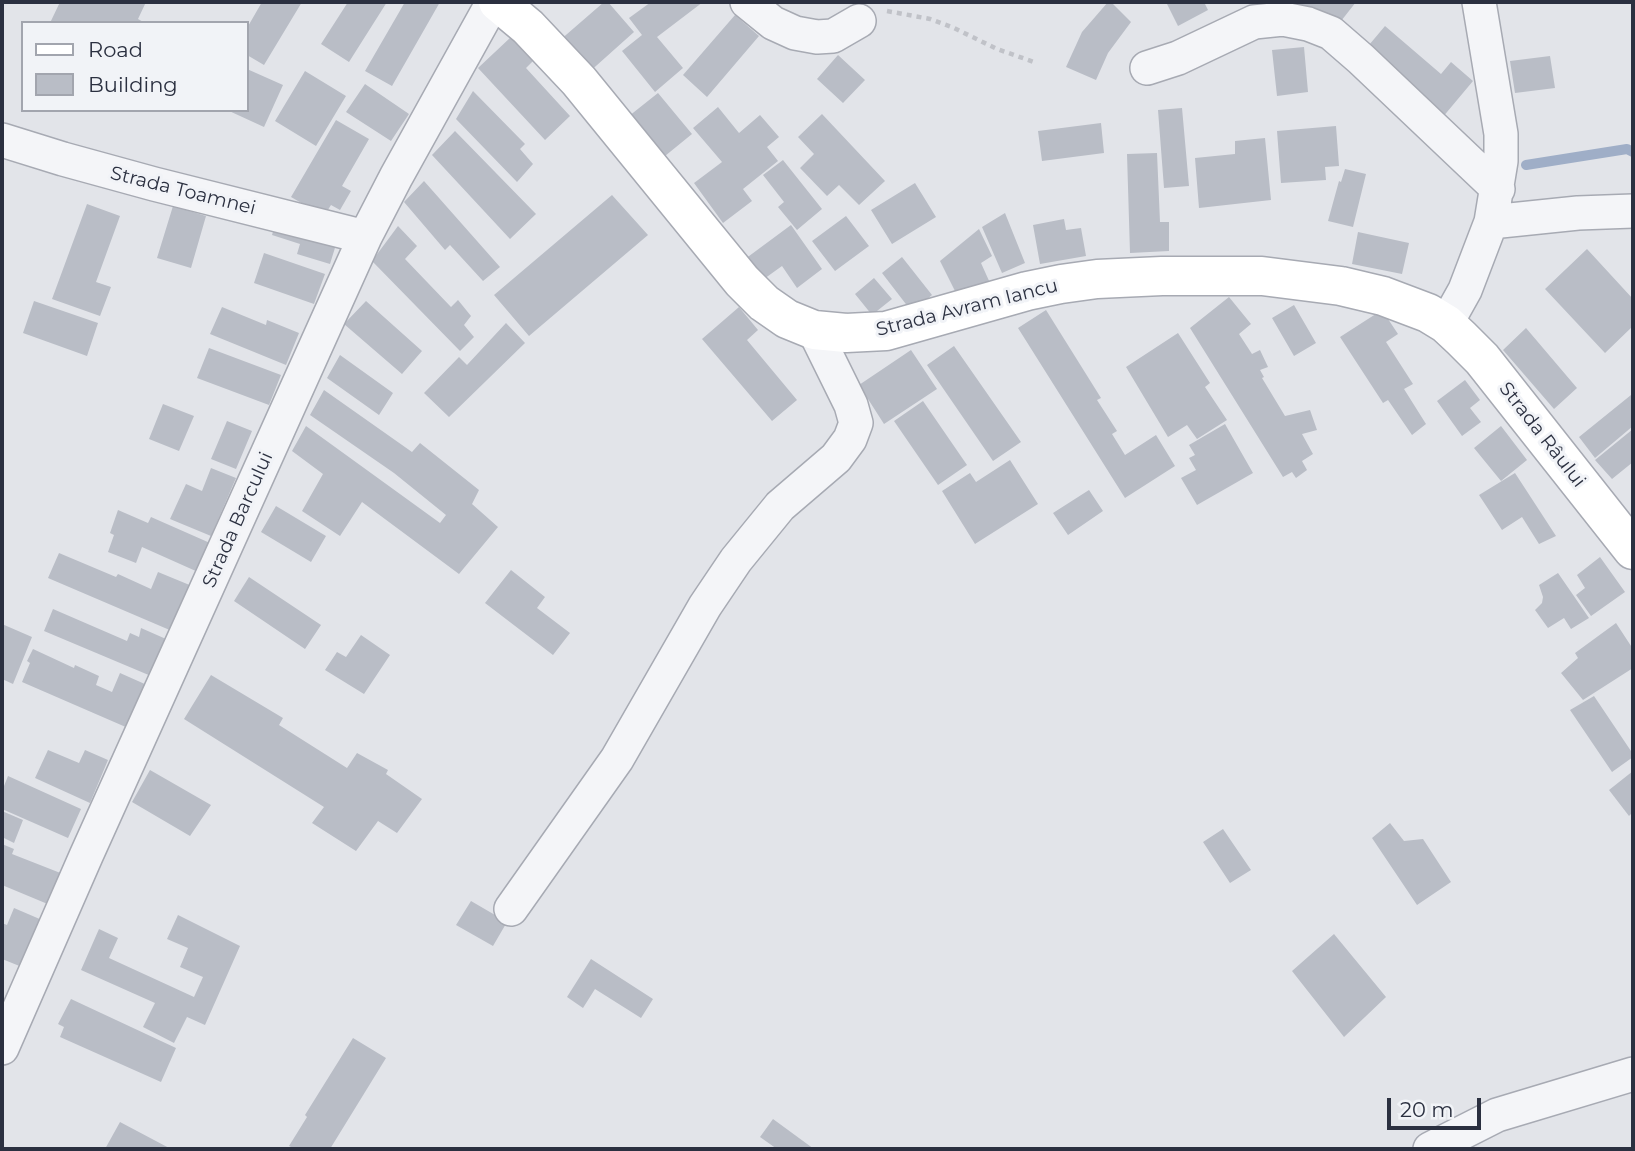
<!DOCTYPE html>
<meta charset="utf-8">
<style>
body{margin:0}
#map{position:relative;width:1635px;height:1151px;overflow:hidden;background:#e2e4e9;font-family:Montserrat,sans-serif}
canvas{display:block}
.frame{position:absolute;inset:0;border:4px solid #2b3040;pointer-events:none}
.legend{position:absolute;left:21px;top:21px;width:228px;height:91px;box-sizing:border-box;background:#f1f3f7;border:2px solid #a2a5ae;margin:0;padding:9px 12px;list-style:none;font-size:21px;color:#2b3040}
.legend li{display:flex;align-items:center;gap:14px;height:35px}
.legend b{width:35px;border:2px solid #a2a5ae}
.scale{position:absolute;left:1387px;top:1098px;width:94px;height:32px;box-sizing:border-box;border:4px solid #2b3040;border-top:0;padding-left:9px;font-size:21px;line-height:24px;white-space:nowrap;color:#2b3040;-webkit-text-stroke:5px #f1f3f7;paint-order:stroke}
</style>
<div id="map">
<canvas width="1635" height="1151"></canvas>
<div class="frame"></div>
<ul class="legend">
<li><b style="height:9px;background:#fff"></b>Road</li>
<li><b style="height:19px;background:#b9bdc6"></b>Building</li>
</ul>
<div class="scale">20 m</div>
</div>
<script>
const c = document.querySelector('canvas').getContext('2d');
c.lineJoin = 'round';
function poly(rows) {
  const path = new Path2D();
  for (const r of rows) {
    path.moveTo(r[0], r[1]);
    for (let i = 2; i < r.length; i += 2) path.lineTo(r[i], r[i + 1]);
  }
  return path;
}
function trace(path, color, width, dash) {
  c.strokeStyle = color;
  c.lineWidth = width;
  c.lineCap = dash ? 'butt' : 'round';
  c.setLineDash(dash || []);
  c.stroke(path);
}
function fill(path, color) {
  c.fillStyle = color;
  c.fill(path, 'evenodd');
}
function write(font, color, halo, rows, align = 'center') {
  c.font = font + ' Montserrat,sans-serif';
  c.lineWidth = 6;
  c.setLineDash([]);
  c.textBaseline = 'middle';
  c.strokeStyle = halo;
  c.fillStyle = color;
  for (const [text, x, y, turn = 0] of rows) {
    c.save();
    c.translate(x, y);
    c.rotate((+turn || 0) * Math.PI / 180);
    c.textAlign = isNaN(turn) ? turn : align;
    if (halo) c.strokeText(text, 0, 0);
    c.fillText(text, 0, 0);
    c.restore();
  }
}
const stream = poly([
 [1526,165,1627,149,1633,152]
]);
const building = poly([
 [60,2,146,2,138,19,145,23,50,23],
 [262,2,302,2,264,65,247,55,247,28],
 [348,2,387,2,349,62,321,44],
 [405,2,440,2,392,86,365,71],
 [604,2,608,2,634,32,587,74,559,41],
 [651,2,703,2,657,37,683,68,655,92,622,51,642,35,629,18],
 [1108,2,1111,2,1131,22,1108,53,1096,80,1066,67,1082,32],
 [1166,2,1204,2,1208,10,1178,26],
 [1297,2,1356,2,1334,30],
 [735,15,759,36,707,97,683,75],
 [1385,26,1441,74,1451,62,1473,81,1442,118,1364,51],
 [511,37,533,61,526,68,570,116,545,140,478,68],
 [1304,47,1308,92,1277,96,1272,50],
 [838,55,865,80,843,103,817,79],
 [1550,56,1555,88,1515,93,1510,61],
 [247,69,283,85,264,127,227,110,247,110],
 [305,71,346,96,316,146,275,121],
 [365,84,409,114,391,141,346,112],
 [473,91,525,144,520,149,533,164,517,182,456,119],
 [658,93,692,134,665,156,651,139,644,145,624,120],
 [718,107,739,133,760,115,779,137,767,147,778,161,743,189,752,201,723,223,694,183,722,162,693,128],
 [1182,108,1189,186,1164,188,1158,110],
 [822,114,885,181,859,205,839,185,827,196,800,168,814,154,798,137],
 [336,120,369,139,342,186,351,191,340,210,331,205,324,216,291,197],
 [1101,123,1104,153,1042,161,1038,131],
 [1336,126,1339,166,1325,167,1326,180,1281,183,1277,131],
 [455,131,536,214,510,239,432,155],
 [1265,138,1271,200,1199,208,1195,158,1235,154,1235,141],
 [1157,153,1160,222,1169,222,1169,251,1130,253,1127,154],
 [783,160,822,209,797,230,778,207,784,202,763,175],
 [1345,169,1366,174,1353,227,1328,221,1339,181,1341,182],
 [424,181,500,267,483,281,450,245,445,250,404,202],
 [915,183,936,217,892,244,871,210],
 [612,195,648,235,529,336,494,295],
 [87,204,120,216,96,282,111,287,100,316,52,299],
 [173,206,206,216,191,268,157,258],
 [1005,213,1025,263,1002,273,982,227],
 [846,216,869,246,835,271,812,241],
 [277,219,338,238,330,264,297,254,300,244,272,235],
 [1064,219,1066,230,1081,228,1086,256,1040,264,1033,225],
 [791,225,822,269,797,288,782,266,757,284,741,262],
 [398,226,417,246,405,259,451,307,458,300,471,316,464,325,474,337,460,351,372,261],
 [979,229,992,256,981,263,990,283,959,299,940,261],
 [1358,232,1409,243,1402,274,1352,264],
 [1587,249,1633,299,1633,326,1605,353,1545,289],
 [264,253,325,274,314,304,254,283],
 [902,257,932,295,912,312,882,273],
 [874,278,892,299,872,315,855,294],
 [1229,297,1251,324,1239,334,1252,354,1260,350,1268,367,1260,370,1264,377,1262,378,1285,416,1310,410,1317,430,1302,434,1313,454,1302,461,1307,470,1296,478,1292,472,1283,477,1190,328],
 [34,301,98,323,87,356,23,333],
 [366,301,422,351,402,374,344,324],
 [1294,305,1316,343,1294,356,1272,318],
 [222,307,266,325,267,320,299,333,286,365,210,334],
 [739,307,758,330,747,340,797,400,772,421,702,339],
 [1046,310,1101,398,1097,400,1117,431,1112,434,1125,455,1156,435,1175,466,1125,498,1018,328],
 [1382,310,1398,334,1386,342,1413,384,1404,389,1426,424,1412,435,1388,400,1383,403,1340,337],
 [506,323,525,343,449,417,424,393,459,357,467,365],
 [1526,328,1577,388,1554,409,1503,350],
 [1178,333,1210,383,1205,387,1227,420,1197,439,1187,425,1168,437,1126,367],
 [954,346,1021,442,993,461,927,365],
 [209,348,281,375,269,405,197,378],
 [911,350,937,389,884,424,859,385],
 [340,355,393,393,379,415,327,378],
 [1465,380,1480,400,1470,408,1481,422,1462,436,1437,401],
 [324,390,412,452,420,443,479,490,472,504,498,527,459,574,362,502,340,536,302,511,323,474,292,451,306,426,440,523,446,515,394,473,310,415],
 [1631,395,1633,397,1633,426,1595,458,1579,437],
 [923,401,967,465,938,485,894,421],
 [163,404,194,416,179,451,149,439],
 [227,421,252,431,236,469,211,459],
 [1225,424,1253,473,1197,505,1181,478,1196,470,1189,458,1195,455,1189,445],
 [1501,426,1527,460,1501,481,1474,448],
 [1633,429,1633,462,1612,479,1595,460],
 [1010,460,1038,504,975,544,942,491,970,473,976,482],
 [211,468,236,478,211,536,170,519,186,484,202,491],
 [1515,473,1556,536,1539,544,1522,517,1502,530,1479,495],
 [1089,490,1103,511,1068,535,1053,513],
 [276,506,326,536,311,562,261,532],
 [118,510,148,523,151,517,210,543,198,572,142,547,136,563,108,552,114,535,110,533],
 [59,553,116,577,118,574,151,589,158,572,192,586,172,631,48,578],
 [1600,557,1625,592,1591,616,1576,595,1585,588,1577,575],
 [511,570,545,597,537,608,570,633,553,655,485,603],
 [1558,573,1589,618,1571,629,1564,618,1548,628,1535,610,1542,603,1543,597,1539,585],
 [249,577,321,625,305,649,234,601],
 [53,609,127,641,130,633,139,637,141,628,166,639,151,676,44,631],
 [1616,623,1633,649,1633,668,1583,700,1561,673,1578,658,1575,653],
 [2,624,32,637,13,684,2,679],
 [361,635,390,655,364,694,325,670,337,652,346,657],
 [33,649,74,668,75,665,99,676,96,685,112,692,120,673,147,685,128,728,22,682,30,663,27,661],
 [211,675,283,718,279,725,347,768,357,753,388,770,386,774,422,799,397,833,378,821,356,851,312,823,324,807,184,719],
 [1594,696,1633,754,1633,757,1612,772,1570,710],
 [48,750,79,763,85,750,108,760,90,803,35,778],
 [150,770,211,805,190,836,132,802],
 [1633,771,1633,812,1629,816,1609,790],
 [8,776,81,809,68,838,2,809,2,791],
 [2,811,23,820,14,843,2,837],
 [1390,823,1404,841,1423,839,1451,882,1417,905,1372,838],
 [1223,829,1251,870,1230,883,1203,842],
 [2,844,14,849,12,854,63,874,50,905,2,885],
 [471,901,507,922,493,946,456,925],
 [14,908,42,920,22,967,2,959,2,923,7,925],
 [178,915,240,946,205,1025,187,1017,174,1043,143,1027,155,1003,81,970,99,929,118,938,109,958,194,997,203,977,180,967,188,948,167,939],
 [1334,934,1386,997,1344,1037,1292,971],
 [591,959,653,999,641,1018,595,989,583,1008,567,997],
 [71,999,176,1048,161,1082,60,1037,64,1027,58,1024],
 [353,1038,386,1058,330,1149,295,1149,289,1146,307,1117,305,1115],
 [773,1119,814,1149,777,1149,760,1137],
 [120,1122,171,1149,105,1149]
]);
const path = poly([
 [887,11,930,19,954,28,997,49,1034,62]
]);
const minor = poly([
 [747,2,773,23,795,33,817,37,833,36,859,21],
 [1147,68,1178,58,1254,22,1283,19,1308,24,1331,33,1361,59,1498,189],
 [2,140,63,159,154,184,365,237],
 [1491,222,1578,213,1633,211],
 [1446,324,1465,290,1491,222,1501,161,1501,134,1479,2],
 [511,909,617,759,705,606,736,560,780,506,836,458,850,439,856,423,851,405,814,330],
 [2,1048,86,856,365,237,396,177,493,2],
 [1430,1149,1497,1115,1633,1074]
]);
const secondary = poly([
 [498,2,528,27,579,81,742,281,764,303,787,319,814,330,846,333,886,331,1027,291,1061,284,1097,279,1162,276,1262,276,1341,286,1383,296,1428,313,1446,324,1461,338,1482,359,1633,550]
]);
const streetNames = [
 ["Strada Toamnei",183,191,14],
 ["Strada Avram Iancu",967,308,-14],
 ["Strada Râului",1542,435,52],
 ["Strada Barcului",238,520,-66]
];
trace(stream, '#9faec7', 10);
fill(building, '#b9bdc6');
trace(minor, '#a7aab3', 36);
trace(secondary, '#a7aab3', 41);
trace(path, '#c0c2c8', 4.5, [5, 5]);
trace(minor, '#f4f5f8', 33);
trace(secondary, '#fff', 38);
write('19px', '#2b3040', '#f1f3f7', streetNames);
</script>
